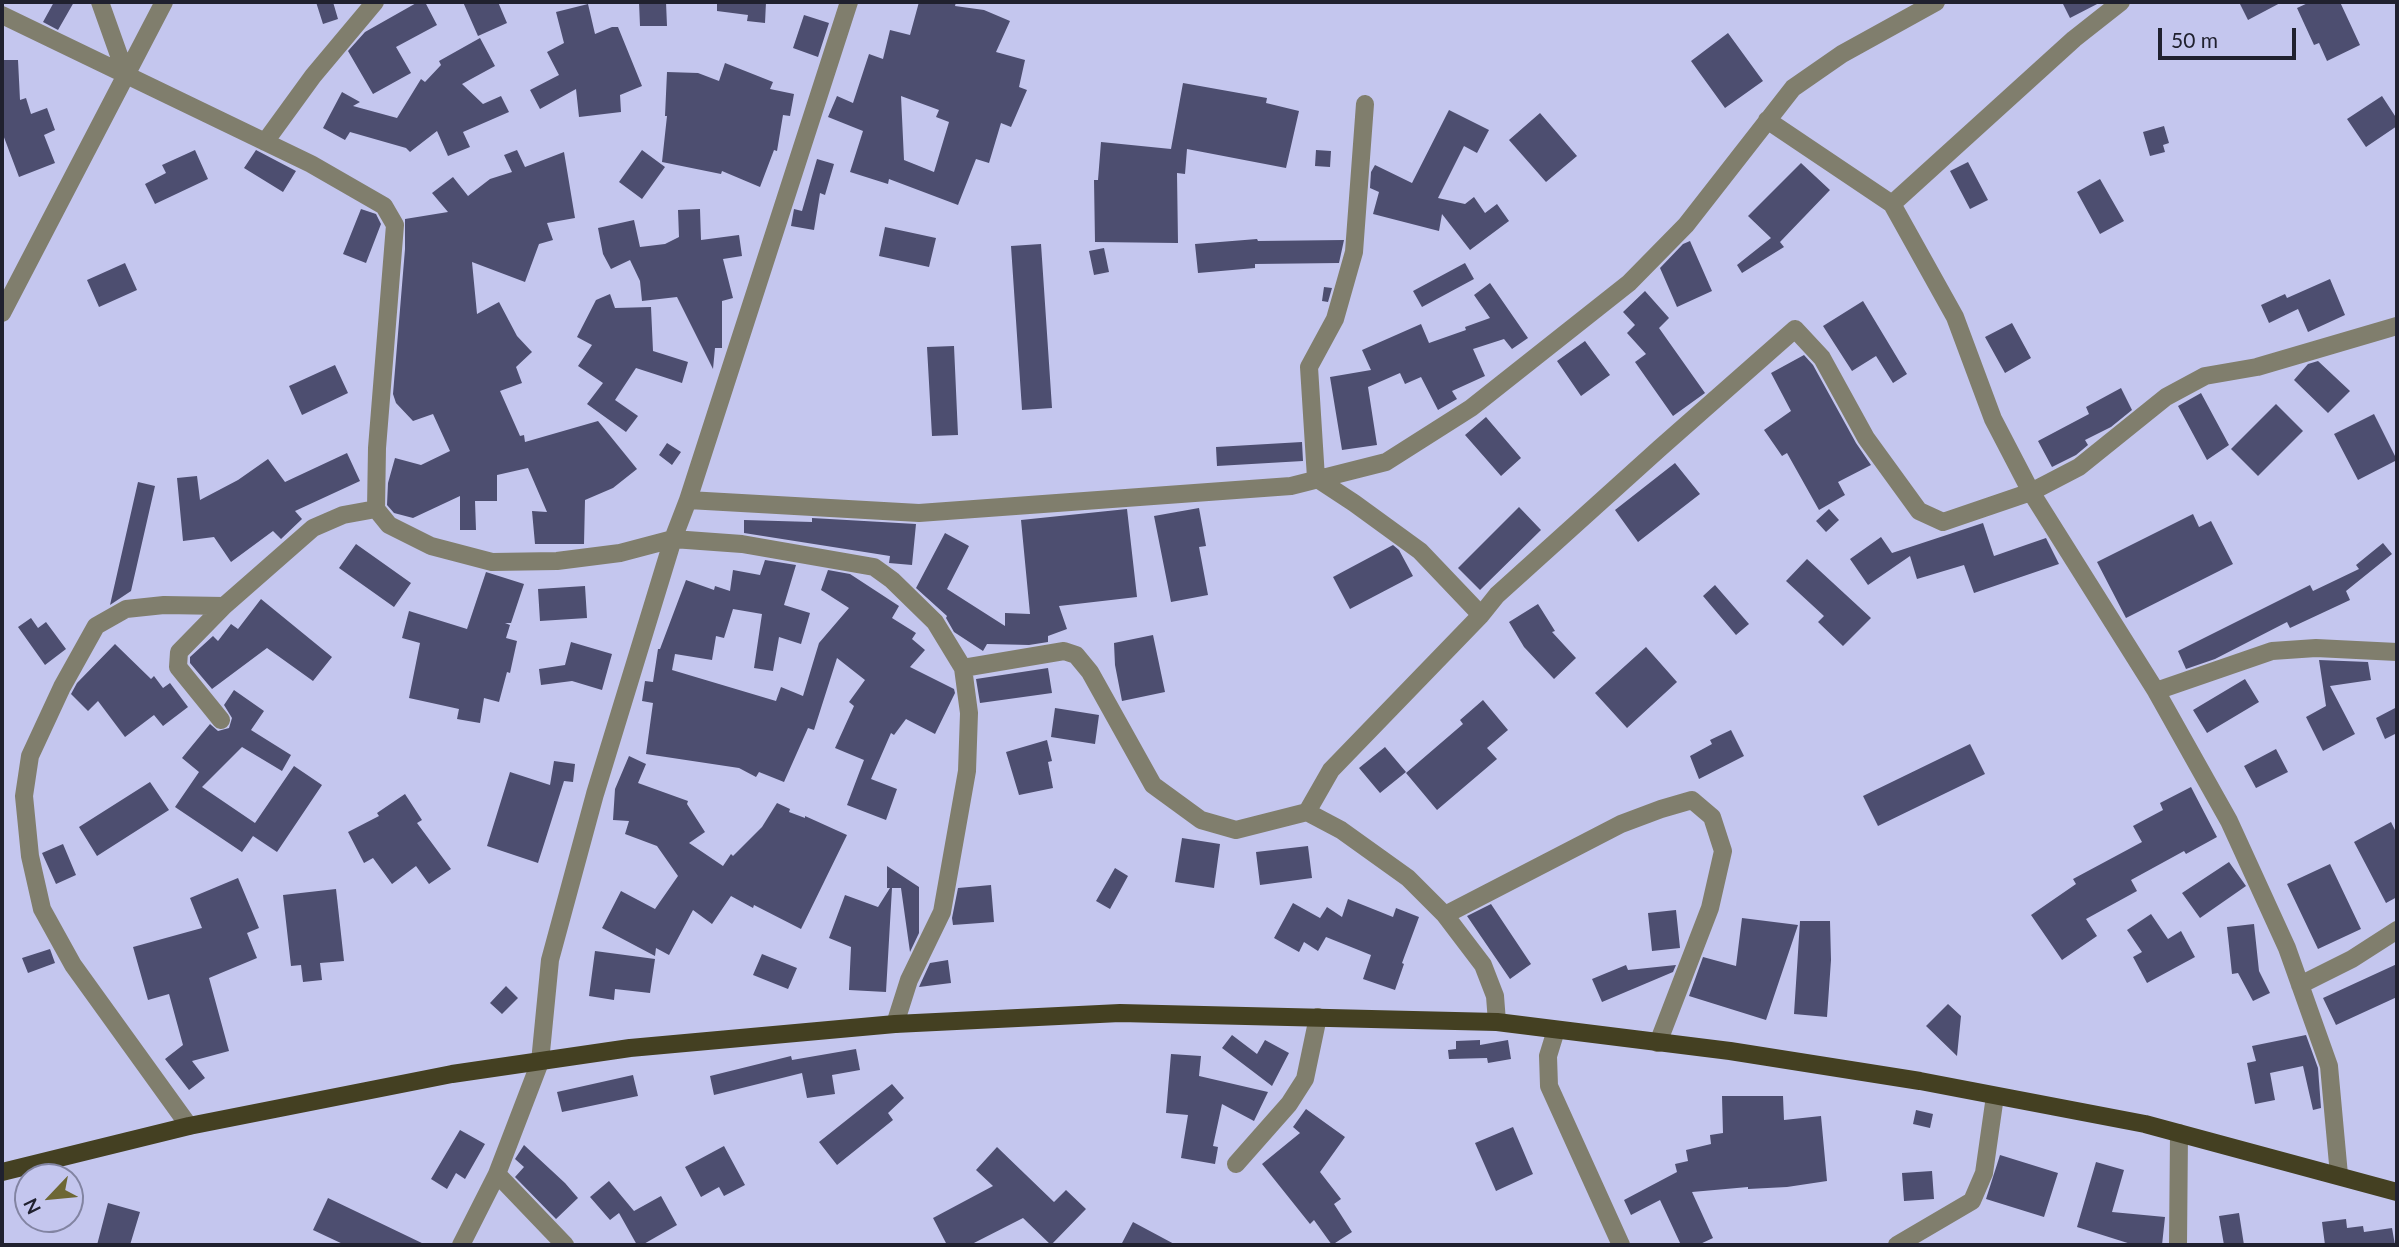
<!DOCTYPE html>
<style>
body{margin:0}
#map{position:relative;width:2399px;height:1247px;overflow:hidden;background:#c4c6ee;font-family:Lato,sans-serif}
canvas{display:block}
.frame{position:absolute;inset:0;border:4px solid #20212f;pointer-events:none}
.north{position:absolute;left:14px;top:1163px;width:70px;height:70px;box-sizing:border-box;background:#c4c6ee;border:2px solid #8284a2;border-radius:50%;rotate:244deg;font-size:19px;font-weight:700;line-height:28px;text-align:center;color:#20212f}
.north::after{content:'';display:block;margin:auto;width:24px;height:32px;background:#6d6734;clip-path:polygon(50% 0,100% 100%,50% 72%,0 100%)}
.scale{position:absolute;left:2158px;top:28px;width:138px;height:32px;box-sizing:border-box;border:4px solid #20212f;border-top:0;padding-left:9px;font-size:21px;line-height:24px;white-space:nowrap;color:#20212f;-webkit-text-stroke:5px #c4c6ee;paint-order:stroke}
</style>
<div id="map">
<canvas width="2399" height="1247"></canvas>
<div class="frame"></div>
<div class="north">N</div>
<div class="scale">50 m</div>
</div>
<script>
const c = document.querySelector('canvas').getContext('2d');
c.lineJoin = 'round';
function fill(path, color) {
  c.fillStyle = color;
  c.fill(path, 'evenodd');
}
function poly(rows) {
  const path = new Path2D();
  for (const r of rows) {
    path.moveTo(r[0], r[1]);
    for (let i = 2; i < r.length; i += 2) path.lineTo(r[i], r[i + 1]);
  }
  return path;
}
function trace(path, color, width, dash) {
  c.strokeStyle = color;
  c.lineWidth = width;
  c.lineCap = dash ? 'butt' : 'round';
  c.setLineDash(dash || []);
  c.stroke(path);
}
const building = poly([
 [54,2,74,2,58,30,43,22],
 [316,2,333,2,338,19,323,24],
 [418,2,425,2,437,25,396,47,411,73,373,94,348,51,365,32],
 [463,2,498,2,507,23,478,36],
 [639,2,666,2,667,26,640,26],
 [717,2,766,2,765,23,747,21,748,15,717,11],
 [919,2,956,2,955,6,984,10,1010,21,996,52,1025,60,1019,87,1027,90,1011,127,1001,123,989,163,976,159,958,205,889,179,888,184,850,172,863,131,828,117,837,96,853,103,869,54,883,59,890,30,910,35],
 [901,96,939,110,936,117,949,122,934,172,904,160],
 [2062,2,2101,2,2070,18],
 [2239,2,2282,2,2248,20],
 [2310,2,2340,2,2360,45,2327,61,2319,43,2314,45,2297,8],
 [588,4,595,34,612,27,618,27,642,86,620,95,621,112,579,117,576,89,540,109,530,90,559,75,547,52,564,43,556,12],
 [804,15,829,23,818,57,793,48],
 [1728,33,1763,81,1725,108,1691,61],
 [480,38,495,66,462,84,483,104,501,96,509,112,463,132,470,147,448,156,437,131,410,152,406,148,350,132,345,140,323,128,342,92,360,102,353,106,397,118,421,79,425,82,441,65,439,61],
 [2,60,18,60,20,100,26,98,31,114,47,108,55,130,44,135,55,163,19,177,2,132],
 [725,63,773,82,770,89,794,94,790,116,783,115,777,151,774,150,760,187,722,171,721,174,662,162,667,116,665,116,667,72,698,73,719,81],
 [1183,83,1267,98,1266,103,1299,111,1286,168,1187,149,1185,174,1177,173,1178,243,1095,242,1094,180,1098,180,1101,142,1171,149],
 [2382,96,2397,119,2397,126,2366,147,2347,119],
 [1449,110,1489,130,1477,153,1464,146,1438,198,1465,204,1474,197,1485,213,1497,204,1509,221,1470,250,1442,214,1439,231,1373,214,1379,192,1370,188,1371,172,1375,165,1412,183],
 [1540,113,1577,156,1546,182,1509,140],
 [2164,126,2169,143,2163,145,2165,152,2150,156,2143,132],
 [195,150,208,179,155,204,145,184,166,173,162,165],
 [256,150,296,171,283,192,244,168],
 [517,150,525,167,564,152,575,218,547,223,553,240,539,244,525,282,472,262,477,314,499,302,517,336,532,352,516,367,522,383,500,391,520,436,524,435,525,442,598,421,637,469,613,488,585,500,584,544,535,544,532,511,547,512,528,468,497,475,497,501,475,501,476,530,460,530,460,496,413,518,394,513,387,505,388,483,395,458,421,465,450,451,433,414,413,421,396,403,393,394,405,249,405,219,448,212,432,193,453,177,468,196,490,179,512,172,504,155],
 [642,150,665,167,642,199,619,182],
 [1316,150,1331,151,1330,167,1315,166],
 [817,159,834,164,825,195,820,193,814,230,791,226,794,209,802,211],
 [1968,162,1988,200,1970,209,1950,171],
 [1801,163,1830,190,1780,242,1784,247,1742,273,1737,265,1771,238,1748,216],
 [2100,179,2124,221,2100,234,2077,192],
 [361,209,376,214,381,224,366,263,343,254],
 [700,209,701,240,739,235,742,256,723,259,733,298,722,301,722,348,715,348,713,369,677,297,642,301,640,281,630,260,611,269,603,254,598,228,634,220,640,247,665,244,679,237,678,210],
 [885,227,936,238,929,267,879,256],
 [1257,239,1258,241,1344,240,1339,263,1255,264,1255,268,1198,273,1195,244],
 [1690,241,1712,291,1677,307,1660,268,1683,244],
 [1041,244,1052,408,1022,410,1011,246],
 [1104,248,1109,272,1094,275,1089,251],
 [125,263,137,290,99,307,87,280],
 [1465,263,1474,279,1422,307,1413,291],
 [2330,279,2345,315,2308,332,2298,309,2269,323,2261,305,2285,294,2287,298],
 [1490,283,1528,338,1512,349,1504,339,1473,349,1485,376,1452,391,1457,399,1438,410,1421,377,1405,384,1400,373,1368,387,1377,445,1342,450,1330,377,1371,370,1362,350,1421,324,1429,343,1466,330,1465,327,1490,318,1474,295],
 [1324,287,1332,288,1328,302,1322,301],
 [1645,291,1669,318,1659,328,1705,393,1673,416,1635,362,1646,354,1627,333,1635,325,1623,312],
 [610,294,615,308,651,307,653,351,688,362,682,383,636,368,615,400,638,416,626,432,587,404,603,383,578,366,592,345,577,337,596,300],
 [1863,301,1907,374,1893,383,1876,356,1852,371,1823,326],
 [2012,323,2031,358,2005,373,1985,337],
 [1585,341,1610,375,1581,396,1557,361],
 [954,346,958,435,932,436,927,347],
 [1804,355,1813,365,1856,443,1871,465,1838,482,1845,495,1819,510,1787,453,1782,456,1764,430,1791,411,1771,373],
 [2318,361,2350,391,2328,413,2294,380,2308,364],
 [335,365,348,393,302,415,289,386],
 [2121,388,2132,410,2111,427,2085,440,2088,445,2076,455,2052,467,2038,441,2089,414,2086,407],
 [2201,393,2229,445,2207,460,2178,406],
 [2276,404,2303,431,2258,476,2231,449],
 [2374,414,2397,460,2358,480,2334,434],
 [1486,417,1521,458,1501,476,1465,435],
 [1302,442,1303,461,1217,466,1216,447],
 [667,443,681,452,672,465,659,455],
 [347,453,360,481,295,511,302,519,281,539,273,531,231,562,214,537,183,541,177,478,197,476,200,500,238,480,268,459,285,482],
 [1675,463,1700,494,1638,542,1615,510],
 [138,482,155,486,131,591,110,605],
 [1519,507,1541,530,1480,590,1458,568],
 [1199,508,1206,546,1199,547,1208,595,1171,602,1154,516],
 [1127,509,1137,597,1059,606,1067,629,1048,636,1048,642,1029,645,987,644,983,651,954,632,946,618,947,616,916,588,945,533,969,546,947,589,1005,626,1005,613,1030,614,1021,520],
 [1829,509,1839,520,1826,532,1816,521],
 [2193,514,2199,527,2211,521,2233,564,2126,618,2097,562],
 [812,518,916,524,912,565,889,563,890,556,744,533,744,520,812,522],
 [1983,523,1994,556,2046,538,2059,564,1974,593,1964,565,1917,579,1910,556,1868,585,1850,559,1881,537,1892,553],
 [2383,543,2392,554,2346,591,2350,600,2290,628,2287,622,2215,659,2186,669,2178,651,2310,585,2313,591,2359,569,2356,565],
 [356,544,411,583,394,607,339,568],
 [1393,545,1399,550,1413,576,1350,609,1333,577],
 [1807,559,1871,618,1843,646,1818,622,1824,616,1786,581],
 [765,560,796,565,784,605,810,613,801,644,779,637,773,671,754,668,762,614,733,609,724,638,716,636,712,660,675,654,672,670,776,701,781,687,803,696,819,643,849,608,821,590,828,570,850,574,899,606,892,618,916,633,912,639,925,650,910,667,954,689,955,693,935,734,906,719,894,735,891,733,871,779,897,789,886,820,847,805,864,760,835,748,854,706,849,702,865,680,837,658,814,730,808,728,784,782,759,772,756,777,739,768,646,754,653,703,642,701,645,681,653,682,658,649,660,649,686,580,714,590,715,586,730,591,733,570,760,575],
 [486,572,524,584,511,623,505,623,510,625,506,638,517,641,510,673,507,672,499,702,484,698,480,723,457,719,459,709,409,698,420,643,402,638,409,611,467,629],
 [1715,585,1749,624,1736,635,1703,596],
 [585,586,587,618,540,621,538,589],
 [261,599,332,657,313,681,267,648,212,689,190,663,190,657,213,636,218,641,231,624,238,629],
 [1538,604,1555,631,1552,632,1576,658,1554,679,1524,647,1509,622],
 [31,618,38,628,46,622,66,649,45,665,18,627],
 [1153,635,1165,692,1122,701,1115,665,1114,643],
 [571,642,612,654,602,690,572,681,541,685,539,669,565,665],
 [115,644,151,679,154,676,163,688,170,683,188,707,163,726,154,715,125,737,98,701,88,711,71,694,77,683],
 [1646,647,1677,682,1627,728,1595,693],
 [2319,660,2368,662,2371,680,2330,686,2355,734,2323,751,2306,717,2326,706],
 [1048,668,1052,693,980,703,976,679],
 [2245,679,2259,702,2207,733,2193,710],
 [234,690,264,711,251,730,291,755,282,771,242,747,202,787,255,823,294,766,322,785,277,852,253,836,242,852,175,807,199,772,182,758,210,724,218,731,229,728,232,718,224,705],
 [1483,700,1508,730,1487,748,1497,759,1437,810,1406,773,1463,724,1460,720],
 [2397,707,2397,733,2385,739,2376,718],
 [1055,708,1099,715,1095,744,1051,737],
 [1731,730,1744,756,1699,779,1690,756,1712,744,1710,740],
 [1047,740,1052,761,1048,762,1053,788,1019,795,1006,752],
 [1970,744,1985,774,1878,826,1863,796],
 [1385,747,1406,772,1380,793,1359,768],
 [2276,749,2288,772,2256,788,2244,766],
 [629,756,646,764,638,783,688,801,687,804,705,832,689,843,723,866,731,854,733,856,762,827,777,803,790,809,789,812,805,818,805,816,847,835,801,929,754,905,753,908,731,896,712,924,693,910,669,955,656,948,655,956,602,928,621,891,655,909,678,876,657,846,625,834,629,821,613,820,615,789],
 [554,761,575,764,573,782,564,781,538,863,487,846,510,772,550,785],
 [150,782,169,810,97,856,79,827],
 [2191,787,2217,837,2186,854,2184,851,2131,880,2137,891,2086,919,2097,936,2062,960,2031,915,2076,884,2073,879,2142,842,2133,826,2163,810,2160,803],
 [405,794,422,820,417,823,451,869,429,884,416,866,392,884,373,858,364,863,348,832,379,816,377,813],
 [2391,822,2397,834,2397,897,2386,903,2354,842],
 [1182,838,1220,844,1214,888,1175,882],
 [63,844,76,875,56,884,42,853],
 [1308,846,1312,878,1260,885,1256,852],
 [2229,862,2246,886,2200,918,2182,893],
 [2330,864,2361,929,2318,949,2287,884],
 [887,866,919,887,919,933,910,952,901,888,892,888,886,992,849,990,851,947,829,938,845,895,878,907,890,888,887,888],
 [1115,868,1128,876,1110,909,1096,901],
 [238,878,259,928,247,933,257,958,209,978,229,1051,192,1061,205,1078,189,1090,165,1059,183,1045,169,994,148,1000,133,947,202,928,190,898],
 [991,885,994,922,953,925,952,918,958,888],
 [336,889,344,961,320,963,322,980,303,982,301,965,291,966,283,895],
 [1348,899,1393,917,1396,908,1419,917,1402,963,1404,964,1395,990,1363,979,1371,955,1326,937,1318,951,1304,942,1299,952,1274,938,1293,903,1320,918,1327,907,1342,917],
 [1491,904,1531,964,1510,979,1467,916],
 [1676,910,1680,948,1652,951,1648,913],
 [2151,914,2168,939,2181,931,2195,957,2147,983,2133,957,2142,952,2127,930],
 [1742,918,1798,925,1766,1020,1689,996,1703,957,1736,966],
 [1800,921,1830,921,1831,960,1827,1017,1794,1014],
 [2254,924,2259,971,2270,993,2253,1001,2238,973,2232,974,2227,927],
 [50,949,55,963,28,973,22,958],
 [595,951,655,959,650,993,615,989,614,1000,589,996],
 [762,954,797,968,788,989,753,975],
 [948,960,951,983,919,987,930,963],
 [2397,964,2397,997,2336,1025,2323,998],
 [1626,965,1628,970,1676,965,1673,972,1602,1002,1592,979],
 [506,986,518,998,502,1014,490,1003],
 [1948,1004,1961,1016,1957,1056,1926,1026],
 [1232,1035,1257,1054,1265,1040,1289,1053,1272,1086,1222,1048],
 [2306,1035,2318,1068,2321,1108,2313,1110,2303,1066,2270,1073,2275,1100,2255,1104,2247,1063,2256,1061,2252,1046],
 [1480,1040,1480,1045,1508,1040,1511,1059,1488,1063,1487,1058,1449,1059,1448,1050,1456,1049,1456,1041],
 [856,1049,860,1070,832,1075,835,1094,807,1098,802,1073,714,1095,710,1076,791,1056,792,1060],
 [1171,1054,1201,1056,1199,1076,1268,1092,1254,1121,1222,1104,1213,1146,1218,1147,1215,1164,1181,1158,1188,1115,1166,1113],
 [633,1075,638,1096,562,1112,557,1092],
 [892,1084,904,1098,888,1113,893,1120,837,1165,819,1142],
 [1722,1096,1783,1096,1784,1120,1821,1116,1827,1181,1787,1187,1748,1189,1748,1187,1692,1192,1713,1238,1698,1245,1681,1245,1660,1200,1631,1215,1624,1200,1677,1172,1675,1164,1688,1161,1686,1150,1711,1144,1710,1135,1723,1133],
 [1306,1109,1345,1137,1320,1172,1341,1199,1334,1204,1352,1232,1332,1245,1314,1220,1310,1224,1262,1164,1300,1133,1293,1127],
 [1916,1110,1933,1114,1930,1128,1913,1124],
 [1513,1127,1533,1174,1496,1191,1475,1143],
 [460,1130,485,1144,465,1179,456,1173,447,1189,431,1179],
 [524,1145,565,1183,578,1198,556,1219,515,1177,524,1167,515,1159],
 [724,1146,745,1185,724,1196,719,1187,701,1197,685,1167],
 [997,1147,1054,1202,1066,1190,1086,1209,1051,1245,1023,1218,970,1245,947,1245,933,1218,993,1186,976,1170],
 [2000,1155,2058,1173,2044,1217,1986,1199],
 [2096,1162,2124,1170,2112,1212,2165,1217,2162,1245,2134,1245,2077,1227],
 [1932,1171,1934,1199,1904,1201,1902,1173],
 [609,1181,634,1211,661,1196,677,1225,642,1245,637,1245,619,1213,610,1220,590,1197],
 [328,1198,426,1245,345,1245,313,1230],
 [108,1203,140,1212,130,1245,97,1245],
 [2239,1213,2244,1245,2224,1245,2219,1216],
 [2346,1219,2347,1228,2363,1226,2364,1232,2392,1228,2395,1245,2325,1245,2322,1222],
 [1133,1222,1176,1245,1121,1245]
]);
const minor = poly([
 [100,2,126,75],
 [2,15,311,164,384,206,395,225,377,448,376,509,389,525,431,546,492,562,557,561,620,553,673,539,742,544,874,567,892,580,935,622,963,668,969,713,967,771,942,912,909,980,895,1024],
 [1365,104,1354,252,1335,319,1309,367,1316,478,1354,503,1420,551,1481,615],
 [1767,120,1892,204,1955,317,1993,419,2031,492,2156,691,2229,821,2287,948,2329,1066,2339,1175],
 [265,142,313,76,375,2],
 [1892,204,2074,39,2121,2],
 [2,313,164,2],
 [688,500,919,513,1291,486,1386,462,1471,408,1629,283,1686,225,1793,88,1842,54,1936,2],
 [963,668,1064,651,1076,655,1090,672,1153,785,1201,820,1236,830,1307,812,1341,830,1408,878,1445,915,1483,965,1495,996,1497,1022],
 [2156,691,2272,651,2316,648,2397,652],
 [221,720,178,667,179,652,224,606,313,528,343,515,376,509],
 [1307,812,1331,770,1481,615,1497,595,1660,448,1795,329,1822,358,1866,438,1919,511,1943,522,2031,492,2079,467,2166,397,2205,376,2257,367,2397,326],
 [1445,915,1621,824,1661,809,1692,800,1712,817,1723,851,1710,908,1658,1043],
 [2300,985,2352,959,2397,930],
 [1556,1030,1548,1056,1549,1086,1621,1245],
 [189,1126,73,965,42,909,30,856,24,796,30,756,62,687,96,626,126,609,164,605,224,606],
 [1236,1164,1289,1104,1305,1079,1318,1017],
 [497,1174,565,1245],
 [461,1245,497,1174,540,1062,550,960,595,794,673,539,688,500,849,2],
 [1897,1245,1972,1201,1984,1173,1995,1096],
 [2178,1245,2179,1133]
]);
const major = poly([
 [2,1172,189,1126,452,1074,630,1048,895,1024,1120,1013,1497,1022,1730,1051,1920,1081,2145,1124,2397,1192]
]);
fill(building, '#4d4e70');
trace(minor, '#807e6d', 18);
trace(major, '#444022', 18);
</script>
